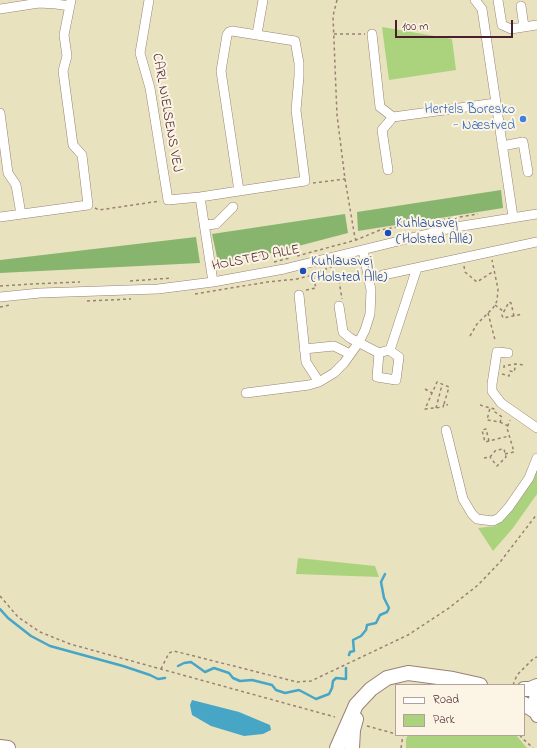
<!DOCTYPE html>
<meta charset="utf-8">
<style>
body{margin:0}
#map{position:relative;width:537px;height:748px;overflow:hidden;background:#e9e2bf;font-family:"Indie Flower",sans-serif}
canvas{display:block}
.legend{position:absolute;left:395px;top:684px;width:130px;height:52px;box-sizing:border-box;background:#fcf5e5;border:1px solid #b59f9b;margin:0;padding:5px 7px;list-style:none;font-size:12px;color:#4a1f2b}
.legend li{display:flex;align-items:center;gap:8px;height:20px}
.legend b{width:20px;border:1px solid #b59f9b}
.scale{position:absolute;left:395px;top:20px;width:118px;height:18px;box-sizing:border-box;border:2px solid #4a1f2b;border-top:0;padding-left:5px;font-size:12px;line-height:14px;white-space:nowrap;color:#4a1f2b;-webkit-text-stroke:3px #fcf5e5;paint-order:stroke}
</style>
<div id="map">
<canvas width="537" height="748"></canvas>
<ul class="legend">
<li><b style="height:5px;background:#fff"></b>Road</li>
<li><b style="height:11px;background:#abd37e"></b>Park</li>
</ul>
<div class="scale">100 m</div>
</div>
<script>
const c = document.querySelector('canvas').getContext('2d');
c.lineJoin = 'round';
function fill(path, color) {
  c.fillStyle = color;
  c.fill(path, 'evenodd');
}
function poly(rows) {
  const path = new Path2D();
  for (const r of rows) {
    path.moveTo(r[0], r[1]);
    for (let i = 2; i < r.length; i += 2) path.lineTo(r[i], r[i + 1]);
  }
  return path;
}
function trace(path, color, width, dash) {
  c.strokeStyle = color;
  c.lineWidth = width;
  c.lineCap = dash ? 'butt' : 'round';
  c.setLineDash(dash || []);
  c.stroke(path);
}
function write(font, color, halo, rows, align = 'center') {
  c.font = font + ' "Indie Flower",sans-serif';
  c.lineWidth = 4;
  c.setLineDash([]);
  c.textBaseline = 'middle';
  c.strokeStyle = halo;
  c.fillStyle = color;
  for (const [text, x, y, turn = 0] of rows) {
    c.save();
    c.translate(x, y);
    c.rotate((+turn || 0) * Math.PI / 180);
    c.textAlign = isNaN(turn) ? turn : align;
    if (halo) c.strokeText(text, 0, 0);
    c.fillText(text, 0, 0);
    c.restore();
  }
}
const green = poly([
 [382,27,452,39,456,70,389,80],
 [537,466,537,494,513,528,493,551,478,528,496,526,514,506],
 [298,558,375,566,379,577,296,574],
 [408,735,516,735,527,748,406,748,406,739]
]);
const forest = poly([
 [501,190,503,208,358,231,357,212],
 [345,214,348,233,264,255,218,262,212,234],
 [196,237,200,263,0,273,0,260]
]);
const water = poly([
 [192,700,239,712,270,725,271,730,263,734,244,736,211,726,192,715,190,705]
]);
const stream = poly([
 [0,609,8,618,31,636,50,646,123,666,150,675,158,679,165,678],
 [349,655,350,652,354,651,353,640,361,636,366,630,367,625,376,623,380,615,387,612,389,608,384,598,381,582,385,574],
 [178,666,184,663,191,662,205,672,214,668,229,673,233,678,240,681,252,680,272,685,276,690,285,693,299,690,316,699,329,694,332,688,333,681,336,678,346,679,346,668]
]);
const path = poly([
 [337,0,333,16,337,115,345,179,355,238,356,240],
 [334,34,365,34],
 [313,183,345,179],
 [95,208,99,210,160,201],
 [297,256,356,240,380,230,391,228,478,214],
 [274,262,290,258],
 [330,265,339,280,342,299],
 [464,266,465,272,477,282,494,271],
 [130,281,172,278],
 [0,286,32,284,80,282],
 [306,290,316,288,312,271],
 [195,294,267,282,297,279,313,275,330,267],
 [87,301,131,299],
 [495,305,503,311],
 [0,307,10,305],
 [488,313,495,340],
 [514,316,511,303,509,302,502,315,503,318,523,314],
 [470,336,477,324,493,308,497,301,498,289,492,260],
 [504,368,504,366,516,364,524,365],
 [502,374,509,376,510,371,514,372,516,364],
 [425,389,432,393],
 [444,404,449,387,437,382,425,409,443,407,444,404,448,405],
 [480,405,490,408,495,409,495,412,502,417,500,422,487,420,490,408],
 [436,408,442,385],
 [500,422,508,426],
 [489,441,486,429,482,430,485,442,509,436],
 [505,454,514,452,507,428,510,420],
 [484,458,490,457,496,450,504,449,506,457,497,466,490,457],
 [0,596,18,617,40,632,70,644,335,717],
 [161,669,169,653,174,651,297,682,311,681,408,635,449,608,478,585,501,561,537,514],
 [513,685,517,675,534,658,537,657],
 [367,726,396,734],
 [520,735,522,738,533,748],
 [401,748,403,735]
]);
const minor = poly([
 [149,0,140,53,150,88,168,200,200,197,239,191,305,181,296,110,299,76,299,63,295,41,232,31,229,32,227,35,221,71,239,191],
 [475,0,482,9,513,217],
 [498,0,502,25,511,29,537,25],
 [521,6,524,27],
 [0,9,39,3,56,4,70,6],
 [257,34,263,0],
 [372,34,380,107,393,117,496,103],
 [0,113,8,173,16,185,21,214],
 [502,146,523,142,528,172],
 [388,170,382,130,393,117],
 [200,197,213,282],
 [0,217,88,205,82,155,73,145,63,71,67,56,64,35,71,0],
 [205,225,216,224,233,207],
 [383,275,537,242],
 [299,295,306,362,319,382],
 [0,297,40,293,158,289,213,282,284,269,456,227,537,214],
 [339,306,343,332,350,338,379,353,389,350,391,347,417,268],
 [304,349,334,346,350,354],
 [379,353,377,377,396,380,399,357,389,350],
 [508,353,497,352,492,384,492,391,501,403,537,428],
 [246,393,309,385,319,382,334,373,344,363,359,342,365,330,370,314,371,290,363,250],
 [446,430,463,499,472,514,477,519,493,521,499,518,509,507,529,478,537,458]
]);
const major = poly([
 [537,690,534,703,537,716]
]);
const highway = poly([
 [524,689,530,689,537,686],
 [524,704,535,711],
 [0,747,8,748],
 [337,748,356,705,371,689,387,678,408,673,453,679,480,685],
 [352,748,353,730,356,719]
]);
const markers = [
 [523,119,4,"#3f7fe0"],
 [388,233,4,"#1a4fb4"],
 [303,271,4,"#1a4fb4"]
];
const shopNames = [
 ["Hertels Boresko",515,111],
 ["- Næstved",515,127]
];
const streetNames = [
 ["CARL NIELSENS VEJ",166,113,80],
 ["HOLSTED ALLE",256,259,-11]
];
const transitNames = [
 ["Kuhlausvej",396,225],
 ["(Holsted Allé)",396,241],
 ["Kuhlausvej",311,263],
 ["(Holsted Alle)",311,279]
];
fill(green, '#abd37e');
fill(forest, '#88b56d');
fill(water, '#47a6c6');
trace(stream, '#47a6c6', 2.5);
trace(minor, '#9a8075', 10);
trace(major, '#9a8075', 14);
trace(highway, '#9a8075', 16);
trace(path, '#9a8075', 1.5, [3, 3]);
trace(minor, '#fff', 9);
trace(major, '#fff', 12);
trace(highway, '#fff', 14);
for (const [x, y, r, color] of markers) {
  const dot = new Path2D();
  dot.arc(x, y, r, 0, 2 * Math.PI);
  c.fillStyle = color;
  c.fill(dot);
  trace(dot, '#fcf5e5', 1.5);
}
write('14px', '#366cbe', '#fcf5e5', shopNames, 'right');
write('14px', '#4a1f2b', '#fcf5e5', streetNames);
write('14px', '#164399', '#fcf5e5', transitNames, 'left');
</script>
